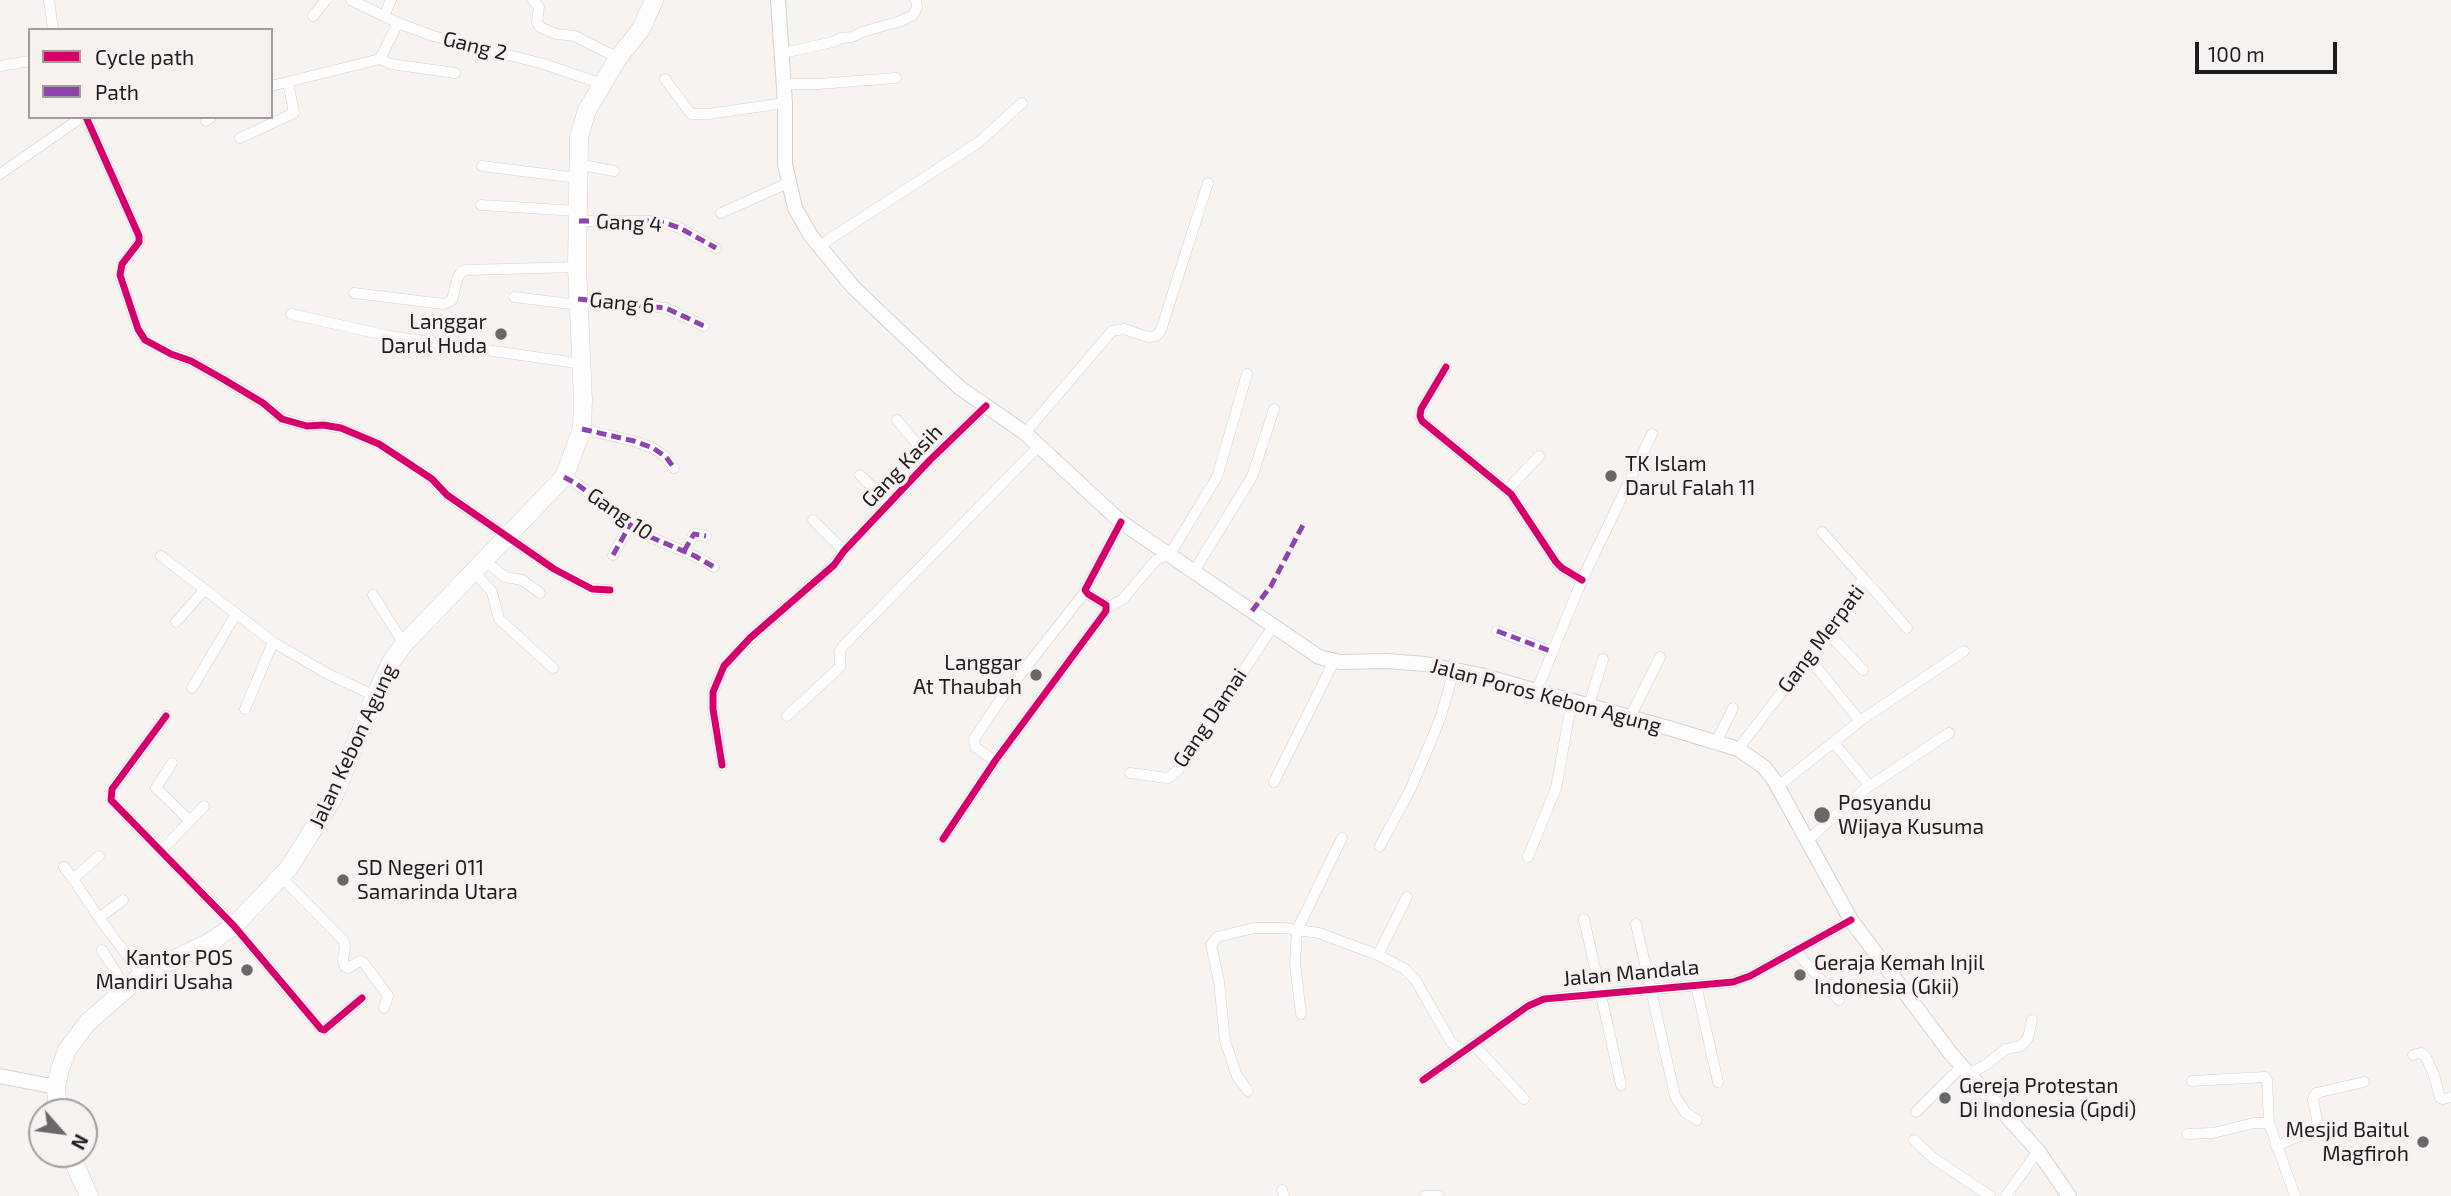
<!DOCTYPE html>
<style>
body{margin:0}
#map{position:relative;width:2451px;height:1196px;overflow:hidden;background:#f6f3f1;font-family:"Exo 2",sans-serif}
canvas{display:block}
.legend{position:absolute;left:28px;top:28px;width:245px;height:91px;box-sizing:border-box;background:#f7f2f0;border:2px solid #a19d9b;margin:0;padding:9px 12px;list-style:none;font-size:21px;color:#1f1d1c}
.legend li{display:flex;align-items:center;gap:14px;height:35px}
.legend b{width:35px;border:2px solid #a19d9b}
.north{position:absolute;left:28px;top:1098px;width:70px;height:70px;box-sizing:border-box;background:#f7f2f0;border:2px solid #a19d9b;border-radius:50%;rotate:118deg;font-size:19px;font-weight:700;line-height:28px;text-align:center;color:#1f1d1c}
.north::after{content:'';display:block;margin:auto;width:24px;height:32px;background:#6a6867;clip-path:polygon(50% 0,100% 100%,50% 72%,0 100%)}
.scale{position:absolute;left:2195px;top:42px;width:142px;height:32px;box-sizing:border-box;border:4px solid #1f1d1c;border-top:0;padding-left:9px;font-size:21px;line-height:24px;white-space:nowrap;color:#1f1d1c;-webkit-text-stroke:5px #f7f2f0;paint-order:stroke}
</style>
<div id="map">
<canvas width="2451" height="1196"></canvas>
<ul class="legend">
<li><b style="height:9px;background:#d6006c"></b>Cycle path</li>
<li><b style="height:9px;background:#8e44ad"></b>Path</li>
</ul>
<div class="north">N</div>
<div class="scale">100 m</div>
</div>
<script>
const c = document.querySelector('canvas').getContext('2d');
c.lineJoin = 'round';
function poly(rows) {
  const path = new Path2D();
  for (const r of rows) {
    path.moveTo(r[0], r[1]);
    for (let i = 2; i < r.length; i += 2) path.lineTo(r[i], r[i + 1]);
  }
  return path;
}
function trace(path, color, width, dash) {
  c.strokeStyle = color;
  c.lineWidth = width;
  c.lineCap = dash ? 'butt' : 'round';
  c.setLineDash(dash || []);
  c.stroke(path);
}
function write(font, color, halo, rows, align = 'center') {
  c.font = font + ' "Exo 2",sans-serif';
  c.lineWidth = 7;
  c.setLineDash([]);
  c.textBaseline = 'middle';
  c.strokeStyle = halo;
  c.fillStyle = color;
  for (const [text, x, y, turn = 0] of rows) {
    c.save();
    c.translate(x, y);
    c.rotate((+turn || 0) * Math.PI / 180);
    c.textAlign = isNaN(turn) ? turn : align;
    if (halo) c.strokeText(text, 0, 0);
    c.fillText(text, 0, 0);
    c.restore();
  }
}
const street = poly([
 [49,0,53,30],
 [351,0,398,23,433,36,544,64,602,84],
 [533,0,539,7,537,22,540,27,556,34,575,36,618,58],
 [313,16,326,0],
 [384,16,391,0],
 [783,53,833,42,841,38,852,37,862,32,901,21,913,15,917,7,916,0],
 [380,59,398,23],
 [0,66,30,61],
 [665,79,691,114,708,114,785,103],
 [784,84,818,84,896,78],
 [271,86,380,59,391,64,455,73],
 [86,117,139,236,139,242,122,264,120,275,138,329,145,340,171,354,191,361,223,379,263,403,282,419,307,426,323,425,341,428,379,444,432,479,447,495,554,569,592,589,610,590],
 [206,121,211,117],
 [240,138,294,113,288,82],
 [577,164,614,171],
 [482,166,577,178],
 [0,174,82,117],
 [481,205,578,211],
 [721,213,788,183],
 [579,221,648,221,665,223,680,228,716,248],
 [819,246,979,142,1022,103],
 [354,293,444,304,452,300,458,277,461,272,466,270,577,267],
 [514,297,579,305],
 [578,299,666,308,704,326],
 [291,314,389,336,583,364],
 [1446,367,1421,409,1420,416,1422,421,1511,494,1556,562,1562,568,1582,580],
 [897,420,930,460],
 [582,429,634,441,653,448,666,457,674,468],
 [1025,433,1112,331,1124,329,1148,337,1156,336,1161,330,1208,183],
 [860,475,889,503],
 [564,477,577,484,641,533,695,556,714,567],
 [1507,490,1539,456],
 [813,520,844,551],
 [1822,532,1864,579],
 [684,551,694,534,706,536],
 [613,555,630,525],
 [161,556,273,642,326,673,375,696],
 [484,560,505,577,522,580,540,593],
 [473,570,492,592,499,619,553,668],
 [1194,571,1252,477,1274,409],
 [373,595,404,644],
 [1107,608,1123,599,1156,560,1170,554,1217,477,1247,374],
 [176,622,205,589],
 [1497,631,1553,652],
 [1828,633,1863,670],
 [1809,658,1860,721],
 [192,688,236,614],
 [1537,690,1582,580,1652,434],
 [1589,705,1603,659],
 [245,709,273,642],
 [166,716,112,789,111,800,234,926,321,1029,324,1030,362,998],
 [787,716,840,667,840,651,843,646,1039,446],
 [1630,717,1660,657],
 [1833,742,1870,786],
 [1715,744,1733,708],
 [1738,749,1835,623,1862,580,1868,583,1907,628],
 [995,761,975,747,974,739,1001,699,1085,592],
 [172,763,156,788,190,821],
 [722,765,713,709,713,692,724,666,750,638,834,565,844,551,930,460,986,406],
 [1130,773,1168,778,1178,770,1273,626],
 [1274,782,1334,661],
 [1777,787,1860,721,1964,651],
 [943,839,995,761,1106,611,1106,605,1088,594,1085,590,1121,522],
 [1807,841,1861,792,1949,733],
 [1380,846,1411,788,1431,741,1441,716,1454,670],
 [161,851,204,806],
 [99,856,73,879,99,918,142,975],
 [1528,857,1556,788,1572,700],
 [64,867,73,879],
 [281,877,343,940,345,946,343,960,345,967,348,968,360,961,364,963,388,996,384,1008],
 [99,918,123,900],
 [1584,919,1621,1085],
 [1636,924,1675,1096,1685,1112,1697,1120],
 [102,950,125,987],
 [1794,950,1839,1000],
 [1378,955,1407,897],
 [1696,985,1718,1082],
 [1301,1014,1295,964,1297,930,1342,838],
 [1474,1045,1524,1099],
 [2413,1055,2421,1053,2426,1057,2434,1075,2440,1098,2443,1099,2451,1097],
 [1968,1074,1984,1066,2006,1049,2021,1046,2028,1038,2032,1020],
 [1423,1080,1528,1006,1544,999,1733,982,1750,976,1851,920],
 [2192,1081,2265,1077,2267,1080,2269,1123,2295,1196],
 [1248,1091,1237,1076,1225,1041,1219,981,1211,945,1217,937,1254,928,1283,928,1319,933,1378,955,1405,969,1416,981,1451,1042,1464,1052],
 [1916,1112,1962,1066],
 [2187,1134,2213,1133,2254,1123,2269,1123],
 [1914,1140,1933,1158,1990,1196],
 [2276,1146,2316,1129,2318,1125,2313,1099,2316,1093,2364,1082],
 [1282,1190,1284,1196],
 [1425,1196,1439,1196],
 [2006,1196,2038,1151]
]);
const secondary = poly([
 [778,0,785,103,785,164,795,208,811,236,853,287,936,366,960,388,1025,433,1121,522,1319,657,1340,662,1387,661,1425,664,1480,675,1672,729,1738,749,1764,767,1774,780,1851,920,1951,1054,2038,1151,2069,1196],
 [0,1076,56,1087]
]);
const highway = poly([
 [58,1112,56,1087,60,1069,67,1050,87,1023,142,975,210,942,234,926,288,869,333,798,375,696,391,662,404,644,564,477,582,429,583,400,577,267,579,137,587,110,618,58,641,29,654,0],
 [70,1154,89,1196]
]);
const quiet = poly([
 [579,221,648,221,665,223,680,228,716,248],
 [578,299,666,308,704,326],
 [582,429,634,441,653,448,666,457,674,468],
 [564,477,577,484,641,533,695,556,714,567],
 [684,551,694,534,706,536],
 [613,555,630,525],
 [1252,611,1271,586,1304,523],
 [1497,631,1553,652]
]);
const cycleway = poly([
 [86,117,139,236,139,242,122,264,120,275,138,329,145,340,171,354,191,361,223,379,263,403,282,419,307,426,323,425,341,428,379,444,432,479,447,495,554,569,592,589,610,590],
 [1446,367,1421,409,1420,416,1422,421,1511,494,1556,562,1562,568,1582,580],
 [166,716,112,789,111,800,234,926,321,1029,324,1030,362,998],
 [722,765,713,709,713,692,724,666,750,638,834,565,844,551,930,460,986,406],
 [943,839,995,761,1106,611,1106,605,1088,594,1085,590,1121,522],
 [1423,1080,1528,1006,1544,999,1733,982,1750,976,1851,920]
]);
const markers = [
 [501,334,7,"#6a6867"],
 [1611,476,7,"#6a6867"],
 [1036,675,7,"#6a6867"],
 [1822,815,9,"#6a6867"],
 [343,880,7,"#6a6867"],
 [247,970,7,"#6a6867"],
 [1800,975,7,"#6a6867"],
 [1945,1098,7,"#6a6867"],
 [2423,1142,7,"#6a6867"]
];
const streetNames = [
 ["Gang 2",475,46,14],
 ["Gang 4",629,223,3],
 ["Gang 6",622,303,6],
 ["Gang Kasih",902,466,-46],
 ["Gang 10",620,514,35],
 ["Gang Merpati",1821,639,-53],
 ["Jalan Poros Kebon Agung",1546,696,15],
 ["Gang Damai",1210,718,-56],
 ["Jalan Kebon Agung",353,746,-65],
 ["Jalan Mandala",1631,973,-5]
];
const poiNames = [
 ["Langgar",487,322,"right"],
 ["Darul Huda",487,346,"right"],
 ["TK Islam",1625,464],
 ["Darul Falah 11",1625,488],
 ["Langgar",1022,663,"right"],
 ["At Thaubah",1022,687,"right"],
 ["Posyandu",1838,803],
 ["Wijaya Kusuma",1838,827],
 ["SD Negeri 011",357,868],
 ["Samarinda Utara",357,892],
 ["Kantor POS",233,958,"right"],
 ["Mandiri Usaha",233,982,"right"],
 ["Geraja Kemah Injil",1814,963],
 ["Indonesia (Gkii)",1814,987],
 ["Gereja Protestan",1959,1086],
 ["Di Indonesia (Gpdi)",1959,1110],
 ["Mesjid Baitul",2409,1130,"right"],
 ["Magfiroh",2409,1154,"right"]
];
trace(street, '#d3d1cf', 11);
trace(secondary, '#d3d1cf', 16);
trace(highway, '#d3d1cf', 19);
trace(street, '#fefdfd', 10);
trace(secondary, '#fefdfd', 14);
trace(highway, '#fefdfd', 18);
trace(quiet, '#8e44ad', 5, [10, 5]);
trace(cycleway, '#d6006c', 7);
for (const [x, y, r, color] of markers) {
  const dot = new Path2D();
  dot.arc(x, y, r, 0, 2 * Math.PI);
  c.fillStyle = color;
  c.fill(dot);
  trace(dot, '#f7f2f0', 2.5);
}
write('21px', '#1f1d1c', '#f7f2f0', streetNames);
write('21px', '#1f1d1c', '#f7f2f0', poiNames, 'left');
</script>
